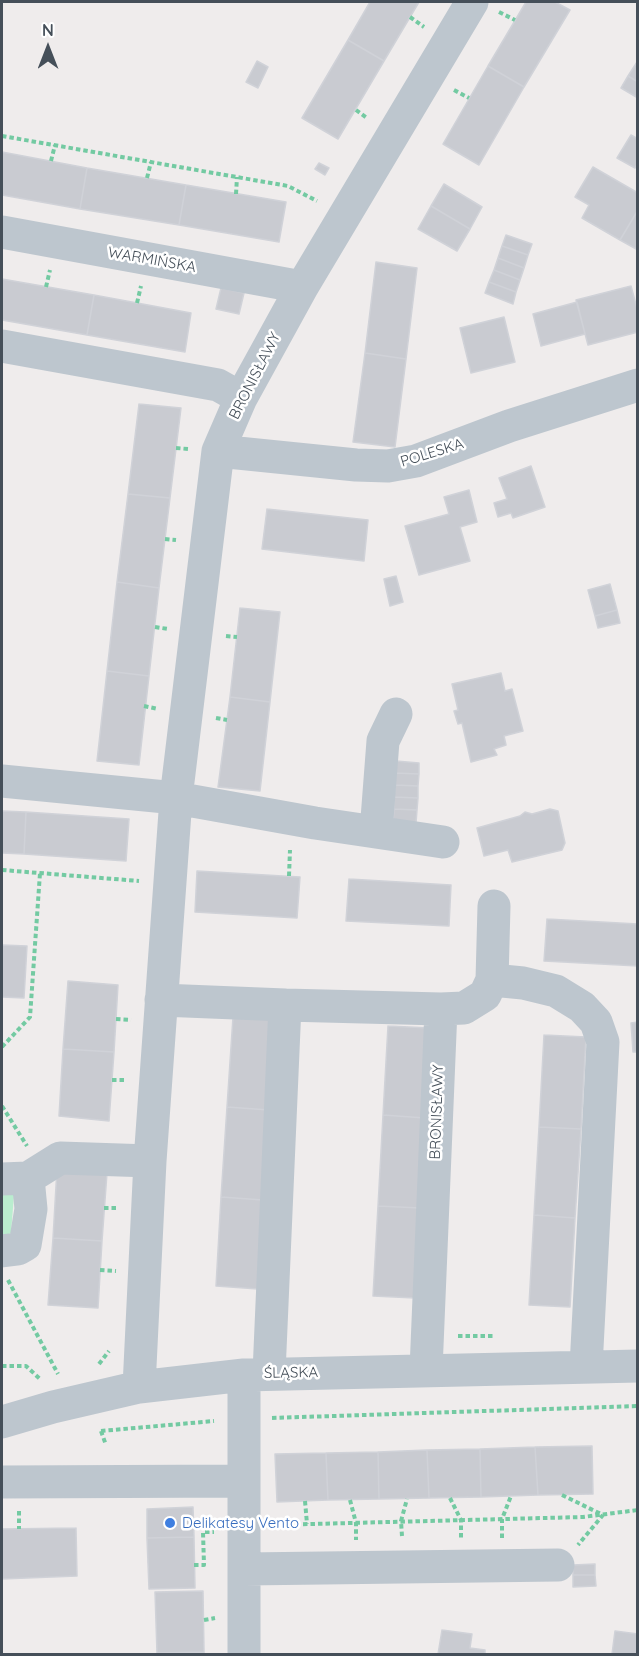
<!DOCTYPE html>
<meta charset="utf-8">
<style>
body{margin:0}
#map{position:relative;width:639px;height:1656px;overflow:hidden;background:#efecec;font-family:Quicksand,sans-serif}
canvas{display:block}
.frame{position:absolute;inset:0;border:3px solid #454f59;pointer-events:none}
.north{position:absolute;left:18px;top:18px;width:60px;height:60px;-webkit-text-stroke:4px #fff;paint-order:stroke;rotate:0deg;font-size:16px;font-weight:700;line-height:24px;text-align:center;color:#454f59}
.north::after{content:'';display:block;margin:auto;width:21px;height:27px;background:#454f59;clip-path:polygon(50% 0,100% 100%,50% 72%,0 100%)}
</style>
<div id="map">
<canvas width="639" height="1656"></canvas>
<div class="frame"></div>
<div class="north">N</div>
</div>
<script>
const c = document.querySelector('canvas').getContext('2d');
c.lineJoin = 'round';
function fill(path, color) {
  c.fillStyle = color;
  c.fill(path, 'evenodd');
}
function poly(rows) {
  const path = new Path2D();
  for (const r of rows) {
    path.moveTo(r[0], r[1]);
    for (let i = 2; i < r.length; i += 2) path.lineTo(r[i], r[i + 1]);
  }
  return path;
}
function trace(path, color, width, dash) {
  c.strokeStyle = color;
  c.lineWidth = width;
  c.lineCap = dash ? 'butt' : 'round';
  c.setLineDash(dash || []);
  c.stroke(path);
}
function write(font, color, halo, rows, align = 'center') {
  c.font = font + ' Quicksand,sans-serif';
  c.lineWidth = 5;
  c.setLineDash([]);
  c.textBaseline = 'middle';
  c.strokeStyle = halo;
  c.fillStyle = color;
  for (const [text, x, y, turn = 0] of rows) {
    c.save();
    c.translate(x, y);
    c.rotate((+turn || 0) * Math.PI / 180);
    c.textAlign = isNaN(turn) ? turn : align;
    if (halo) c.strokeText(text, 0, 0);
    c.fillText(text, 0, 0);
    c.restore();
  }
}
const green = poly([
 [2,1186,14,1195,11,1233,2,1238]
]);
const building = poly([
 [370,2,419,2,384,61,348,40,370,2],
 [526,2,555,2,570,10,524,87,488,66,526,2],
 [348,40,384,61,338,139,302,118,348,40],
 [257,61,268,67,258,88,246,82,257,61],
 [637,62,638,63,638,82,628,76,637,62],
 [488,66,524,87,479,165,443,144,488,66],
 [628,76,638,82,638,98,621,88,628,76],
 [631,135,638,139,638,163,635,168,617,158,631,135],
 [2,152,87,168,80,209,2,195,2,152],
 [319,163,329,168,325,175,315,169,319,163],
 [593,167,638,193,638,210,620,240,582,218,589,205,575,197,593,167],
 [87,168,186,185,179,225,80,209,87,168],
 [444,184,482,207,470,229,431,206,444,184],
 [186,185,286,202,279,242,179,225,186,185],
 [431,206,470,229,457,251,418,229,431,206],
 [638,210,638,250,620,240,638,210],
 [506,235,532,244,528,255,502,246,506,235],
 [502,246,528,255,524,268,498,258,502,246],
 [498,258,524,268,520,280,494,270,498,258],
 [376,262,417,268,406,359,365,353,376,262],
 [494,270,520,280,516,292,489,282,494,270],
 [2,279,94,295,87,335,2,320,2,279],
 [489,282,516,292,513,304,485,293,489,282],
 [631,286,638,312,638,332,588,345,576,300,631,286],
 [221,288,244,293,239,314,216,309,221,288],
 [94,295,191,313,185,352,87,335,94,295],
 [577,302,585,334,541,346,533,314,577,302],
 [504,317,515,362,471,373,460,328,504,317],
 [365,353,406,359,395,447,353,442,365,353],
 [139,404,181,408,170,498,128,494,139,404],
 [531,466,545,507,513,518,511,513,498,517,494,503,507,499,499,478,531,466],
 [469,490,477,522,460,527,470,561,419,575,405,526,449,514,444,497,469,490],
 [128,494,170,498,159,588,117,582,128,494],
 [267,509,368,520,364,561,262,549,267,509],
 [396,576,403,602,390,606,384,579,396,576],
 [117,582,159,588,149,676,107,671,117,582],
 [610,584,617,610,595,616,588,590,610,584],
 [240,608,280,612,270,702,230,697,240,608],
 [617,610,620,623,598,628,595,616,617,610],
 [107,671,149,676,139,765,97,761,107,671],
 [501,673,505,691,512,689,523,731,504,736,506,745,494,749,497,755,471,762,462,723,458,724,454,711,458,710,452,684,501,673],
 [230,697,270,702,260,791,218,787,230,697],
 [396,761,419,763,419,774,395,773,396,761],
 [395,773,419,774,418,786,395,785,395,773],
 [395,785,418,786,418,798,394,797,395,785],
 [394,797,418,798,417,810,394,809,394,797],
 [394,809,417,810,416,823,393,822,394,809],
 [550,809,558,811,565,843,562,850,512,862,508,850,484,856,477,828,520,816,525,812,532,814,550,809],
 [2,811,26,812,24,854,2,853,2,811],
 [26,812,129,819,126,861,24,854,26,812],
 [197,871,300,877,297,918,195,912,197,871],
 [349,879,451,885,449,926,346,921,349,879],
 [547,919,638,924,638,966,544,961,547,919],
 [2,945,27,946,24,998,2,997,2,945],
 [68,981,118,985,114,1052,63,1049,68,981],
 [233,1017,274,1019,269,1110,227,1107,233,1017],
 [638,1022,638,1052,633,1052,631,1023,638,1022],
 [388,1026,430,1028,425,1118,383,1115,388,1026],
 [544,1035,586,1037,581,1129,539,1127,544,1035],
 [63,1049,114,1052,109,1121,59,1116,63,1049],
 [227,1107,269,1110,263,1200,221,1197,227,1107],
 [383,1115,425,1118,420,1208,378,1206,383,1115],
 [539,1127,581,1129,575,1218,534,1215,539,1127],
 [57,1169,107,1173,102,1241,53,1238,57,1169],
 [221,1197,263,1200,258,1289,216,1286,221,1197],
 [378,1206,420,1208,415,1298,373,1296,378,1206],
 [534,1215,575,1218,570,1307,529,1305,534,1215],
 [53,1238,102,1241,98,1308,48,1305,53,1238],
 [592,1446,593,1494,538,1495,535,1447,592,1446],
 [535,1447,538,1495,481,1497,480,1449,535,1447],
 [480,1449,481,1497,429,1498,427,1450,480,1449],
 [427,1450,429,1498,379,1499,378,1452,427,1450],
 [378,1452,379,1499,328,1500,326,1453,378,1452],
 [326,1453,328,1500,277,1502,275,1454,326,1453],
 [193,1507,194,1537,147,1538,147,1509,193,1507],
 [76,1528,77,1576,2,1579,2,1529,76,1528],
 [194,1537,195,1588,149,1589,147,1538,194,1537],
 [595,1564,595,1575,573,1575,573,1565,595,1564],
 [573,1575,595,1575,596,1586,573,1587,573,1575],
 [203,1591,204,1652,157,1653,155,1592,203,1591],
 [442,1630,472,1634,470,1648,485,1650,485,1654,438,1654,442,1630],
 [615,1631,638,1634,638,1654,612,1654,615,1631],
 [204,1652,204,1654,157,1654,157,1653,204,1652]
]);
const path = poly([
 [499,12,515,20],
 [410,17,424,27],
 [454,90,469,98],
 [356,110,367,118],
 [2,136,288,186,317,201],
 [51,161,55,145],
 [147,178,151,162],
 [236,194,237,177],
 [46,287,50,270],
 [137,303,141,286],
 [176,448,188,449],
 [165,539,176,540],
 [155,627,168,629],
 [226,636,237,637],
 [144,706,158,709],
 [216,718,227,720],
 [2,870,139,881],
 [289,876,290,850],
 [116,1019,131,1020],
 [2,1047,30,1017,40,873],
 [112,1080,126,1080],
 [2,1106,27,1146],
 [104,1208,117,1208],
 [100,1270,116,1271],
 [8,1280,58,1374],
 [458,1336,493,1336],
 [99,1364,109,1351],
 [2,1366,26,1366,40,1379],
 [272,1418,638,1406],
 [101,1431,214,1421],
 [101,1431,106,1445],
 [562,1495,603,1515,578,1545],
 [450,1498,461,1520,461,1538],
 [350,1500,356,1523,356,1540],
 [305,1501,307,1524],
 [19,1511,19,1529],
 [273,1525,583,1517,638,1510],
 [402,1536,401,1521,407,1499],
 [502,1538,502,1519,511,1496],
 [194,1565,204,1565,203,1532,214,1532],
 [204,1620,215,1618]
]);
const minor = poly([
 [2,232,302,287],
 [2,346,218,385,241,398],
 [218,451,356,465,388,466,416,461,509,426,638,385],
 [2,781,176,798,315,823,443,842],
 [376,832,383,741,396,714],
 [492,980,523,983,556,991,582,1007,596,1022,603,1042,586,1367],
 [161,1000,285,1005],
 [441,1009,464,1008,485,995,492,980,494,906],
 [2,1179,28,1178,60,1158,150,1161],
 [2,1251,18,1249,25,1245,31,1209,28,1178],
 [269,1373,285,1005,441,1009,426,1370],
 [244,1375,244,1654],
 [139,1387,150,1161,176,798,218,451,241,398,302,287,472,2],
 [2,1422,53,1407,139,1387,244,1375,638,1366],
 [2,1482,244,1481],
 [245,1569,558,1565]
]);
const markers = [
 [170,1523,6,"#3f7fe0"]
];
const streetNames = [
 ["WARMIŃSKA",152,260,10],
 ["BRONISŁAWY",255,376,-63],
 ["POLESKA",432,453,-17],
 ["BRONISŁAWY",437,1112,-88],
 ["ŚLĄSKA",291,1373,-1]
];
const shopNames = [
 ["Delikatesy Vento",182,1523]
];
fill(green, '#baedcf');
fill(building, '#c9cbd1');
trace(building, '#d0d2d8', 1.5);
trace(path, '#73caa2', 4, [4.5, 3]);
trace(minor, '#bdc6ce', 33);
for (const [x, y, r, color] of markers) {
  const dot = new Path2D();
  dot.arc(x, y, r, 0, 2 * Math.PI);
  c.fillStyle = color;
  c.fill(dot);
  trace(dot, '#fff', 2);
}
write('15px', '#454f59', '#fff', streetNames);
write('15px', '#366cbe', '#fff', shopNames, 'left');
</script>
